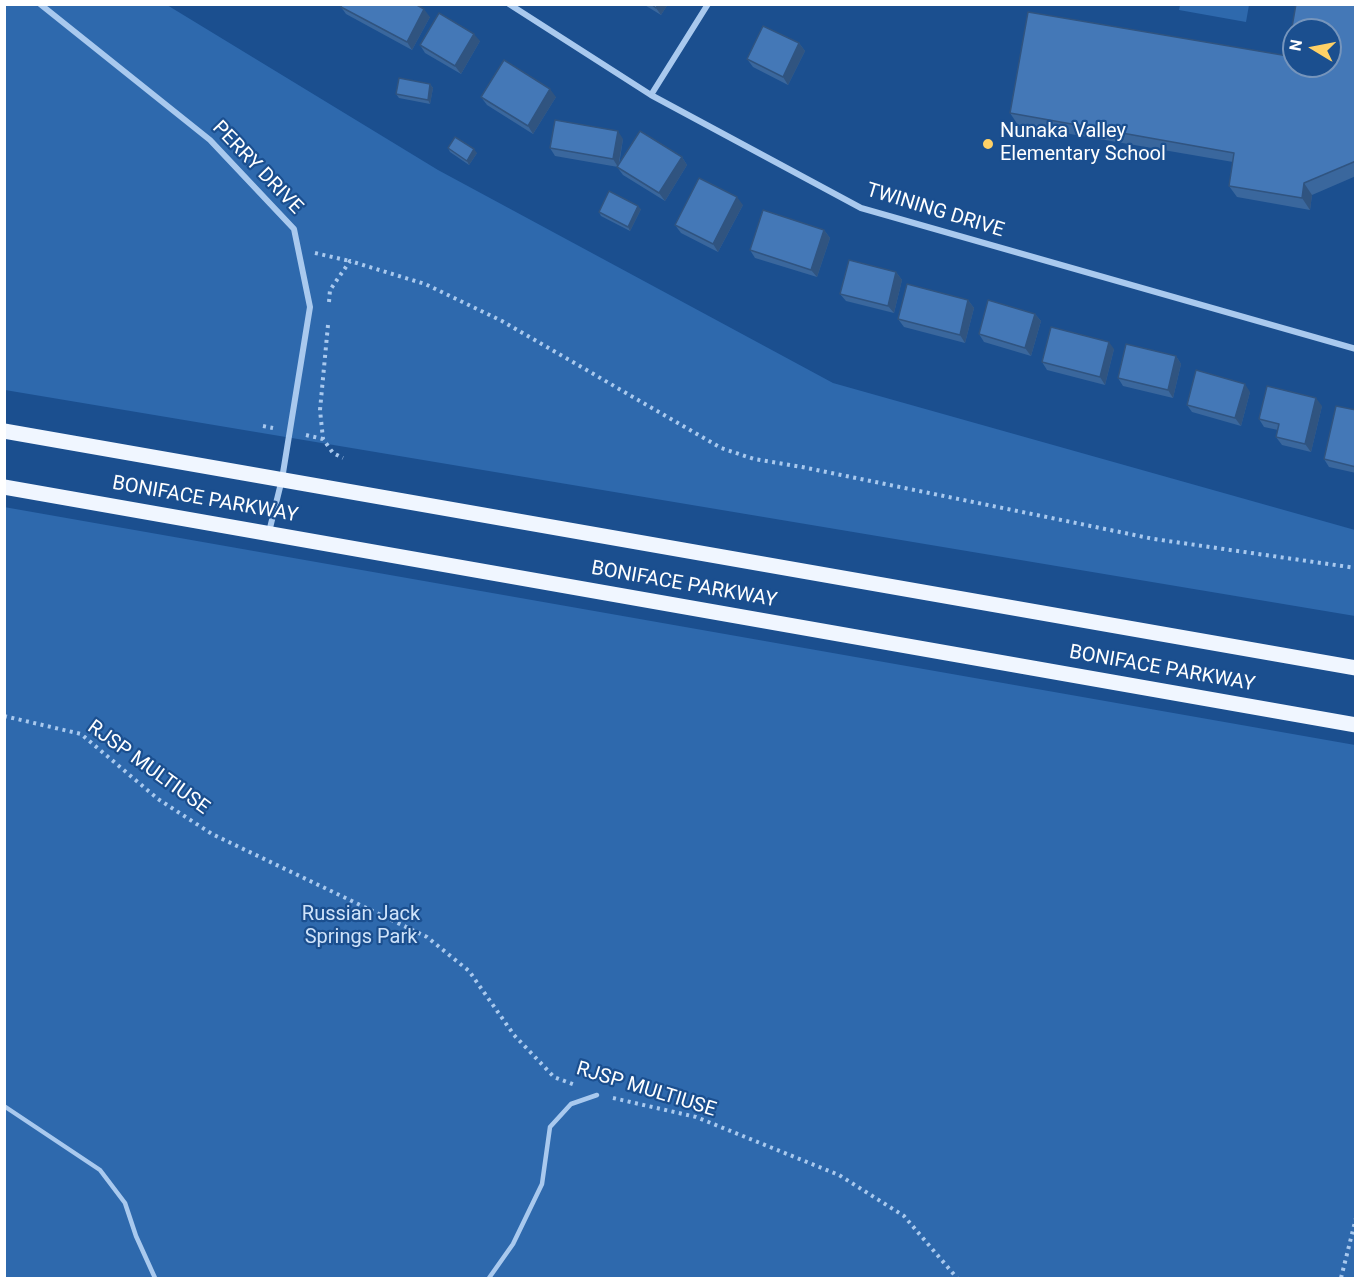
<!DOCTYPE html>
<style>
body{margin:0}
#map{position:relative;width:1360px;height:1283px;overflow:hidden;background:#1b4f8f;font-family:Roboto,sans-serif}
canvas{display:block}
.frame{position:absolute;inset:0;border:6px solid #fff;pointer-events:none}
.north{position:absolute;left:1282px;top:18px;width:60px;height:60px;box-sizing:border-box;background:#1b4f8f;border:2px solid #7695bc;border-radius:50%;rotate:280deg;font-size:16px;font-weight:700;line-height:24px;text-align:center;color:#fff}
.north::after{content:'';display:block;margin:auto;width:21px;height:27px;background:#ffd166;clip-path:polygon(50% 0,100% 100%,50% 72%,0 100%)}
</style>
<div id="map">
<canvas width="1360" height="1283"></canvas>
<div class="frame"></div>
<div class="north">N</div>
</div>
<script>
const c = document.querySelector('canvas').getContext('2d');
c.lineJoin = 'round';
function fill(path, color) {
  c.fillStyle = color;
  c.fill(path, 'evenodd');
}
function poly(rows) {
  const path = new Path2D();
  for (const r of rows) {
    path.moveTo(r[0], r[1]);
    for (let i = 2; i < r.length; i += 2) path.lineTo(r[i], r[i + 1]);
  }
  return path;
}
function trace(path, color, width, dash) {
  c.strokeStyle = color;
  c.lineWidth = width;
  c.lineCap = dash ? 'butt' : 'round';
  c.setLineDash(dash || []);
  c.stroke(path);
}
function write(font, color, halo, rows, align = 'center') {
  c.font = font + ' Roboto,sans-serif';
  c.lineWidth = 4.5;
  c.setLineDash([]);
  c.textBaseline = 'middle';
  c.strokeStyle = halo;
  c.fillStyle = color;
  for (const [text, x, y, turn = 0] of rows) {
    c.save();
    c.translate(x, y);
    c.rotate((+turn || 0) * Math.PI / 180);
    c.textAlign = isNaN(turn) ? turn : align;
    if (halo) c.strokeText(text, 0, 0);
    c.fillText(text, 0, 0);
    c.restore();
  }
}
const green = poly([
 [5,5,167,5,438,170,833,383,1355,530,1355,616,5,390],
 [1180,5,1180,4,1249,5,1246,22,1179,10],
 [4,507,1355,745,1355,1278,5,1278]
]);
const path = poly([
 [315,253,350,261],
 [329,302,330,290,350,261,425,284,502,321,721,448,754,459,802,467,1154,539,1356,568],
 [328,325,320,410,323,439,333,453,343,458],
 [263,426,273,428],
 [306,435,323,439],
 [4,716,81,734,158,799,212,834,427,937,469,971,514,1035,554,1077,575,1085],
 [613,1098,696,1117,839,1175,904,1216,957,1278],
 [1341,1278,1356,1218]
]);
const lane = poly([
 [4,1106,100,1170,125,1203,136,1236,155,1278],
 [489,1278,513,1244,542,1184,550,1127,571,1104,597,1095]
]);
const street = poly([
 [40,4,210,140,294,229,310,307,282,479,269,532],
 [509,4,651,95,861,208,1356,349],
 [651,95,708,4]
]);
const primary = poly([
 [4,431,1356,668],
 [4,487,1356,725]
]);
const wall = poly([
 [643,4,668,4,661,15],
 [1296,4,1356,4,1356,176,1312,195,1310,210,1237,197,1229,186,1233,162,1018,125,1010,113,1028,12,1294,57,1294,66,1330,66,1330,30,1294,30,1294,52,1289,44],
 [341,7,430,17,412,50,346,14],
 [480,41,461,74,425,53,420,45],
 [799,43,805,51,788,85,753,67,747,59],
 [430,84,433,88,430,104,399,98,396,94],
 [481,97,556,97,533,134,487,105],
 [623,139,619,165,682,157,687,165,665,201,623,175,617,167,618,167,555,156,550,148],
 [448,148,477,153,469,165,450,152],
 [743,205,718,252,681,233,675,225],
 [641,209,630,231,601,216,599,212],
 [824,230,830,238,817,277,755,258,750,250],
 [896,272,902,280,894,313,846,301,840,294],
 [968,300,974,308,965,343,904,327,898,319],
 [1035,314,1041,321,1031,356,984,342,979,334],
 [1114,349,1105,385,1047,370,1042,362],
 [1176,356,1181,364,1173,398,1123,386,1118,378],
 [1250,392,1241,426,1192,412,1187,405],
 [1322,406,1311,452,1282,445,1276,437,1278,430,1264,427,1259,419],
 [1356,410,1356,473,1329,467,1324,459]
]);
const shadedWall = poly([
 [658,4,668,4,661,15,656,8],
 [424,9,430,17,412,50,407,42],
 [474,34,480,41,461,74,455,66],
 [799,43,805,51,788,85,783,77],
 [430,84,433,88,430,104,428,100],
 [550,89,556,97,533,134,528,126],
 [618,131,623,139,618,167,613,159],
 [474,149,477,153,469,165,467,161],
 [682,157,687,165,665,201,659,193],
 [1304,183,1312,195,1310,210,1302,198],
 [737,197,743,205,718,252,713,244],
 [638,206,641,209,630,231,628,227],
 [824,230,830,238,817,277,811,270],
 [896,272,902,280,894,313,888,306],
 [968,300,974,308,965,343,960,335],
 [1035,314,1041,321,1031,356,1025,348],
 [1109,342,1114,349,1105,385,1100,377],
 [1176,356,1181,364,1173,398,1168,390],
 [1245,384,1250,392,1241,426,1235,418],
 [1316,398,1322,406,1311,452,1305,444]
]);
const building = poly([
 [342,4,415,4,424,9,407,42,341,7,342,4],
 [651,4,658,4,656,8,651,4],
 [1296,4,1356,4,1356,161,1304,183,1302,198,1229,186,1234,153,1010,113,1028,12,1294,57,1294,66,1330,66,1330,30,1294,30,1294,45,1289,44,1296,4],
 [439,13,474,34,455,66,420,45,439,13],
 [763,26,799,43,783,77,747,59,763,26],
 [504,60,550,89,528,126,481,97,504,60],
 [399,78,430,84,428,100,396,94,399,78],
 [555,120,618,131,613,159,550,148,555,120],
 [640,131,682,157,659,193,617,167,640,131],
 [455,137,474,149,467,161,448,148,455,137],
 [699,178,737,197,713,244,675,225,699,178],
 [609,191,638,206,628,227,599,212,609,191],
 [763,210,824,230,811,270,750,250,763,210],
 [849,260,896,272,888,306,840,294,849,260],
 [907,284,968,300,960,335,898,319,907,284],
 [988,300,1035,314,1025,348,979,334,988,300],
 [1051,327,1109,342,1100,377,1042,362,1051,327],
 [1126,344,1176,356,1168,390,1118,378,1126,344],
 [1196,370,1245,384,1235,418,1187,405,1196,370],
 [1267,386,1316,398,1305,444,1276,437,1279,424,1259,419,1267,386],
 [1336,406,1356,410,1356,467,1324,459,1336,406]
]);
const markers = [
 [988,144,6,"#ffd166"]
];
const poiNames = [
 ["Nunaka Valley",1000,132],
 ["Elementary School",1000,155]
];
const streetNames = [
 ["PERRY DRIVE",257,168,46],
 ["TWINING DRIVE",935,211,17],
 ["BONIFACE PARKWAY",205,500,10],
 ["BONIFACE PARKWAY",684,585,10],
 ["BONIFACE PARKWAY",1162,669,10],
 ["RJSP MULTIUSE",148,768,36],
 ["RJSP MULTIUSE",646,1090,17]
];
const parkNames = [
 ["Russian Jack",361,915],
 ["Springs Park",361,938]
];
fill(green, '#2e69ad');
trace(path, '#a9c9ee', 4, [3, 4.5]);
trace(lane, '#a9c9ee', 4.5);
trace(street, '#a9c9ee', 6);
trace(primary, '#f0f6ff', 15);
fill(wall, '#3a679d');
fill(shadedWall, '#305480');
fill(building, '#4478b7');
trace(building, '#305480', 1.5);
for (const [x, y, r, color] of markers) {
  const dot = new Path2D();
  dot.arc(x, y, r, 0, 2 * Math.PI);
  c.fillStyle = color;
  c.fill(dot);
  trace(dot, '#1b4f8f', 2);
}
write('20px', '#fff', '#1b4f8f', poiNames, 'left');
write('20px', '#fff', '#1b4f8f', streetNames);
write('20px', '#cfe3fa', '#1b4f8f', parkNames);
</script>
